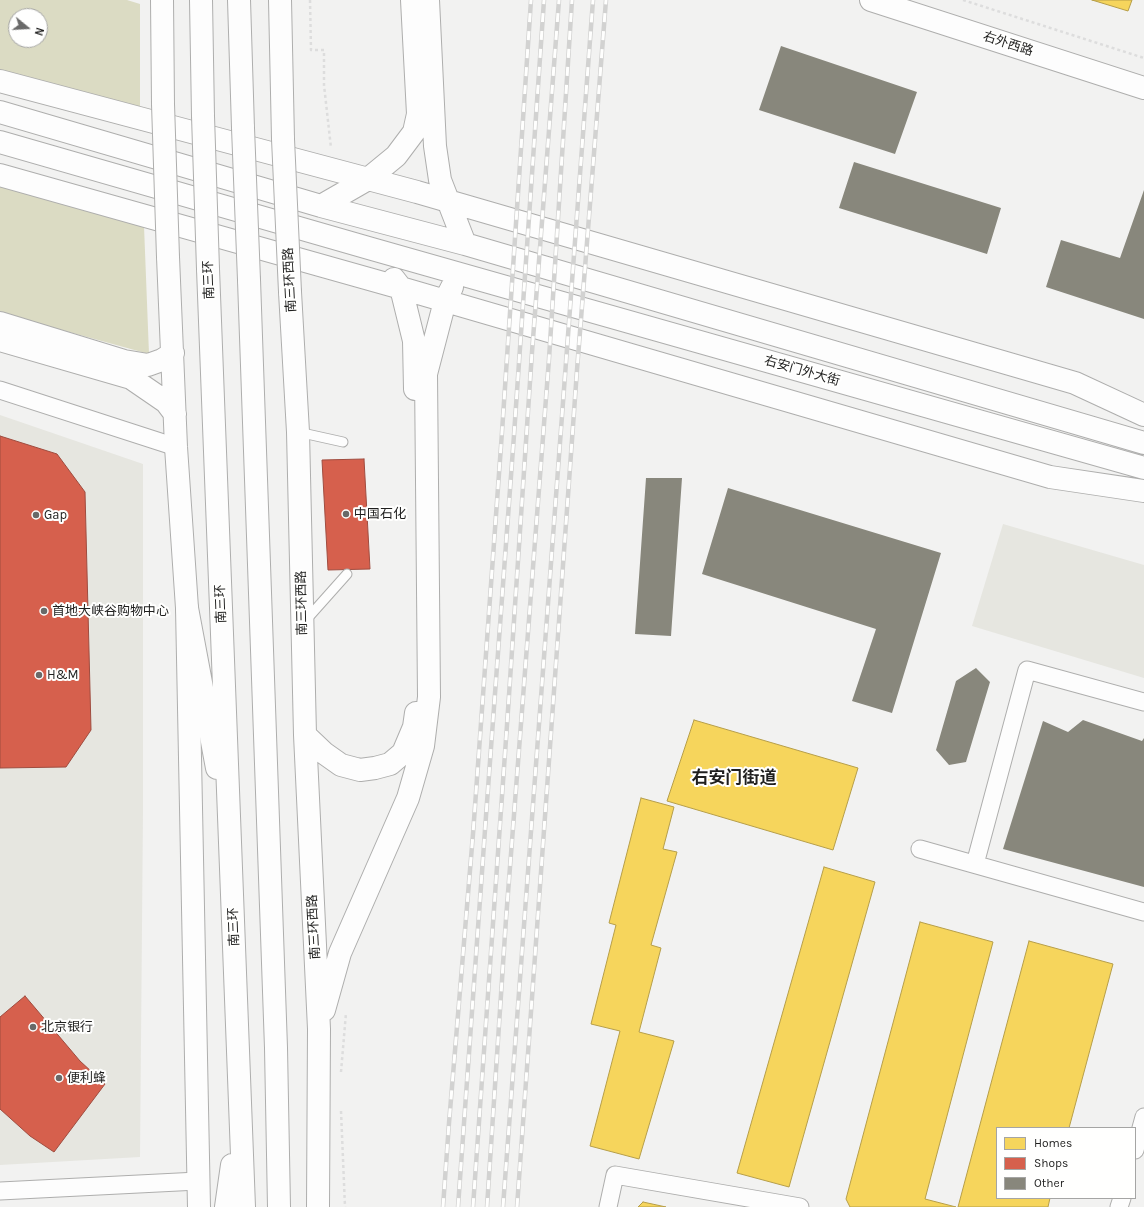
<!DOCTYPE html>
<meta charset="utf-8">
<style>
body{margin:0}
#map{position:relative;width:1144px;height:1207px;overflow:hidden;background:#f2f2f1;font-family:Karla,sans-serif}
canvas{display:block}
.legend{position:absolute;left:996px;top:1127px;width:140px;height:72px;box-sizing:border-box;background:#fffffe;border:1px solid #a5a5a4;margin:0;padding:5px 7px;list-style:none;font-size:12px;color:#1f1f1e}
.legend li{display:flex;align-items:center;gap:8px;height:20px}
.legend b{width:20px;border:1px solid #a5a5a4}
.north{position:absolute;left:8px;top:8px;width:40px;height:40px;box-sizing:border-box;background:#fffffe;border:1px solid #a5a5a4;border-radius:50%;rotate:108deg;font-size:11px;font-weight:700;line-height:16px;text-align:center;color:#1f1f1e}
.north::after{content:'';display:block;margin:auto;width:14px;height:18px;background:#696968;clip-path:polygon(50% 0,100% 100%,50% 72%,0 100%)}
</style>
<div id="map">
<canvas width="1144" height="1207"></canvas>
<ul class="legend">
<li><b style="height:11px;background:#f6d55c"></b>Homes</li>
<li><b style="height:11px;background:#d6604d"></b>Shops</li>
<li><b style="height:11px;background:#88877c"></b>Other</li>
</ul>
<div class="north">N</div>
</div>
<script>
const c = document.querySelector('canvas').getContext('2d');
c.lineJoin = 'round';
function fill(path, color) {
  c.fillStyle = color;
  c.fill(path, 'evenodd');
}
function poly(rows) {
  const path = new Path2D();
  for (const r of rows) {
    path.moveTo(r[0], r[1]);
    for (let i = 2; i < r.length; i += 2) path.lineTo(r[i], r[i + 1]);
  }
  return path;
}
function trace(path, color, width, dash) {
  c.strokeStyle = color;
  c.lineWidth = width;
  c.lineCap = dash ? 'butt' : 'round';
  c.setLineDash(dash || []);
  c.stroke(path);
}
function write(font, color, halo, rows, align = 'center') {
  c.font = font + ' Karla,"Noto Sans SC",sans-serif';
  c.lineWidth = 4;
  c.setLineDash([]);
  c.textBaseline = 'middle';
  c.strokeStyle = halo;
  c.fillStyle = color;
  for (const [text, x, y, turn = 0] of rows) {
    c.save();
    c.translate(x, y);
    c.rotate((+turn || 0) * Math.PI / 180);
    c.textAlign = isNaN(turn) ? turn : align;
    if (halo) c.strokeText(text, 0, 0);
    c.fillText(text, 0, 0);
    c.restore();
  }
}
const built = poly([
 [0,415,143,464,143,811,140,1157,0,1165],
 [1003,524,1144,565,1144,678,972,626]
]);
const green = poly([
 [0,0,127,0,140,4,140,113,0,73],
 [16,16,40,16,40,40,16,40],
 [0,184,144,226,149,354,0,313]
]);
const homes = poly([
 [1092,0,1132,0,1128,11,1092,0],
 [694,720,858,768,833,850,667,801,694,720],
 [641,798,674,807,663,849,677,852,651,945,661,948,639,1032,674,1041,639,1159,590,1146,620,1031,591,1024,616,925,609,923,641,798],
 [824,867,875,882,789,1187,737,1173,824,867],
 [920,922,993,942,925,1199,956,1207,850,1207,846,1199,920,922],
 [1029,941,1113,964,1069,1128,997,1128,997,1198,1050,1198,1048,1207,958,1207,1029,941],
 [643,1202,666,1207,638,1207,643,1202]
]);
const shops = poly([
 [0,436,57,454,85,492,91,730,66,767,0,768,0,436],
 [364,459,370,569,328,570,322,460,364,459],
 [25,996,80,1061,105,1084,54,1152,30,1136,0,1109,0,1017,25,996]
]);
const building = poly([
 [781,46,917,92,895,154,759,110],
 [854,162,1001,208,987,254,839,208],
 [1144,190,1144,319,1046,287,1061,240,1120,258],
 [646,478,682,478,671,636,635,634],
 [728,488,941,553,892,713,852,701,876,629,702,574],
 [976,668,990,682,966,762,949,765,936,750,956,681],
 [1083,720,1142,741,1144,738,1144,887,1003,849,1043,721,1068,732]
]);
const path = poly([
 [310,0,311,50,324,50,324,85,331,148],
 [963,0,1144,58],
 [341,1072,346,1013],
 [341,1111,345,1207]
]);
const lane = poly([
 [298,432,343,442],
 [306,620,347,574]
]);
const street = poly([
 [0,390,176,447],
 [920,849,1144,912],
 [975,864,1027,670,1144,702],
 [1135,1150,1144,1117],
 [0,1191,198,1181],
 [608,1207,615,1175,800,1207],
 [1119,1207,1122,1198]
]);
const secondary = poly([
 [162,0,163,104],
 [280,0,283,139],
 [428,0,435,146,440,180,465,244],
 [871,0,1144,88],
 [0,81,417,192,1075,383,1144,415],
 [0,112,321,206,465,244,1144,443],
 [0,142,372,249,1144,468],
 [0,175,401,288,1050,477,1144,491],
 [321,206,368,179,396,156,414,132,418,114,412,0],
 [168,257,176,447,187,608,199,1207],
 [394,279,401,288,414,341,415,389],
 [290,292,298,432,305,735,319,1029,318,1207],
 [0,323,124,361,148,365,162,360,173,353],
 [0,340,131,378,166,402,175,414],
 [305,735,324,753,341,765,360,770,375,768,390,764,403,753,414,727,416,713],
 [324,1010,340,953,408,798,423,746,429,697,426,374,445,301,452,287]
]);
const highway = poly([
 [201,0,203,116],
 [239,0,243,128],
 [208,269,244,1207],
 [249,280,276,1048,279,1207],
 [187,608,217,768],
 [226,1207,232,1165]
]);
const rail = poly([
 [443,1207,449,1123,473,834,502,432,531,0],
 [458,1207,486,816,514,435,544,0],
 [473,1207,507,725,532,352,559,0],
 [487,1207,506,919,549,359,572,0],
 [503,1207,593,0],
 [517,1207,577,370,606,0]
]);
const secondaryBridge = poly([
 [163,104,168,257],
 [283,139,290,292]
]);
const highwayBridge = poly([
 [203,116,208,269],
 [243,128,249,280]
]);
const markers = [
 [346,514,4,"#696968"],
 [36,515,4,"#696968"],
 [44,611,4,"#696968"],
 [39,675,4,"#696968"],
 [33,1027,4,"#696968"],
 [59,1078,4,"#696968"]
];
const streetNames = [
 ["右外西路",1008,44,18],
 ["南三环",209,280,-92],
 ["南三环西路",290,280,-93],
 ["右安门外大街",802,371,16],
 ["南三环西路",302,603,-91],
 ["南三环",221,604,-92],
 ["南三环",234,927,-92],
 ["南三环西路",314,927,-93]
];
const poiNames = [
 ["中国石化",354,514],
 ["Gap",44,515],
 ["首地大峡谷购物中心",52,611],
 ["H&M",47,675],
 ["北京银行",41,1027],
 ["便利蜂",67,1078]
];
const districtNames = [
 ["右安门街道",734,778]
];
fill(built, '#e6e6e0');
fill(green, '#dbdbc3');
fill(homes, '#f6d55c');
trace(homes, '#b69e49', 1);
fill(shops, '#d6604d');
trace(shops, '#9f4c3f', 1);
fill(building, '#88877c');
trace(lane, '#aeaead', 11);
trace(street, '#aeaead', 19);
trace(secondary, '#aeaead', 24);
trace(highway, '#aeaead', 24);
trace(path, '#ddd', 2.5, [3, 3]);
trace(lane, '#fdfdfd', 9);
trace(street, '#fdfdfd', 17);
trace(secondary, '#fdfdfd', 22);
trace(highway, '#fdfdfd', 22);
trace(rail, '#d2d2d1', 4.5);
trace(rail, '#fffffe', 3, [9]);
trace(secondaryBridge, '#aeaead', 24, []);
trace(highwayBridge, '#aeaead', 24, []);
trace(secondaryBridge, '#fdfdfd', 22);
trace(highwayBridge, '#fdfdfd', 22);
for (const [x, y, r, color] of markers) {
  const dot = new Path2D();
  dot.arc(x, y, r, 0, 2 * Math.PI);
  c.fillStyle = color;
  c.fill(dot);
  trace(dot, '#fffffe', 1.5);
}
write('13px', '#1f1f1e', '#fffffe', streetNames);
write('13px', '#1f1f1e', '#fffffe', poiNames, 'left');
write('bold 17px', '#1f1f1e', '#fffffe', districtNames);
</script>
